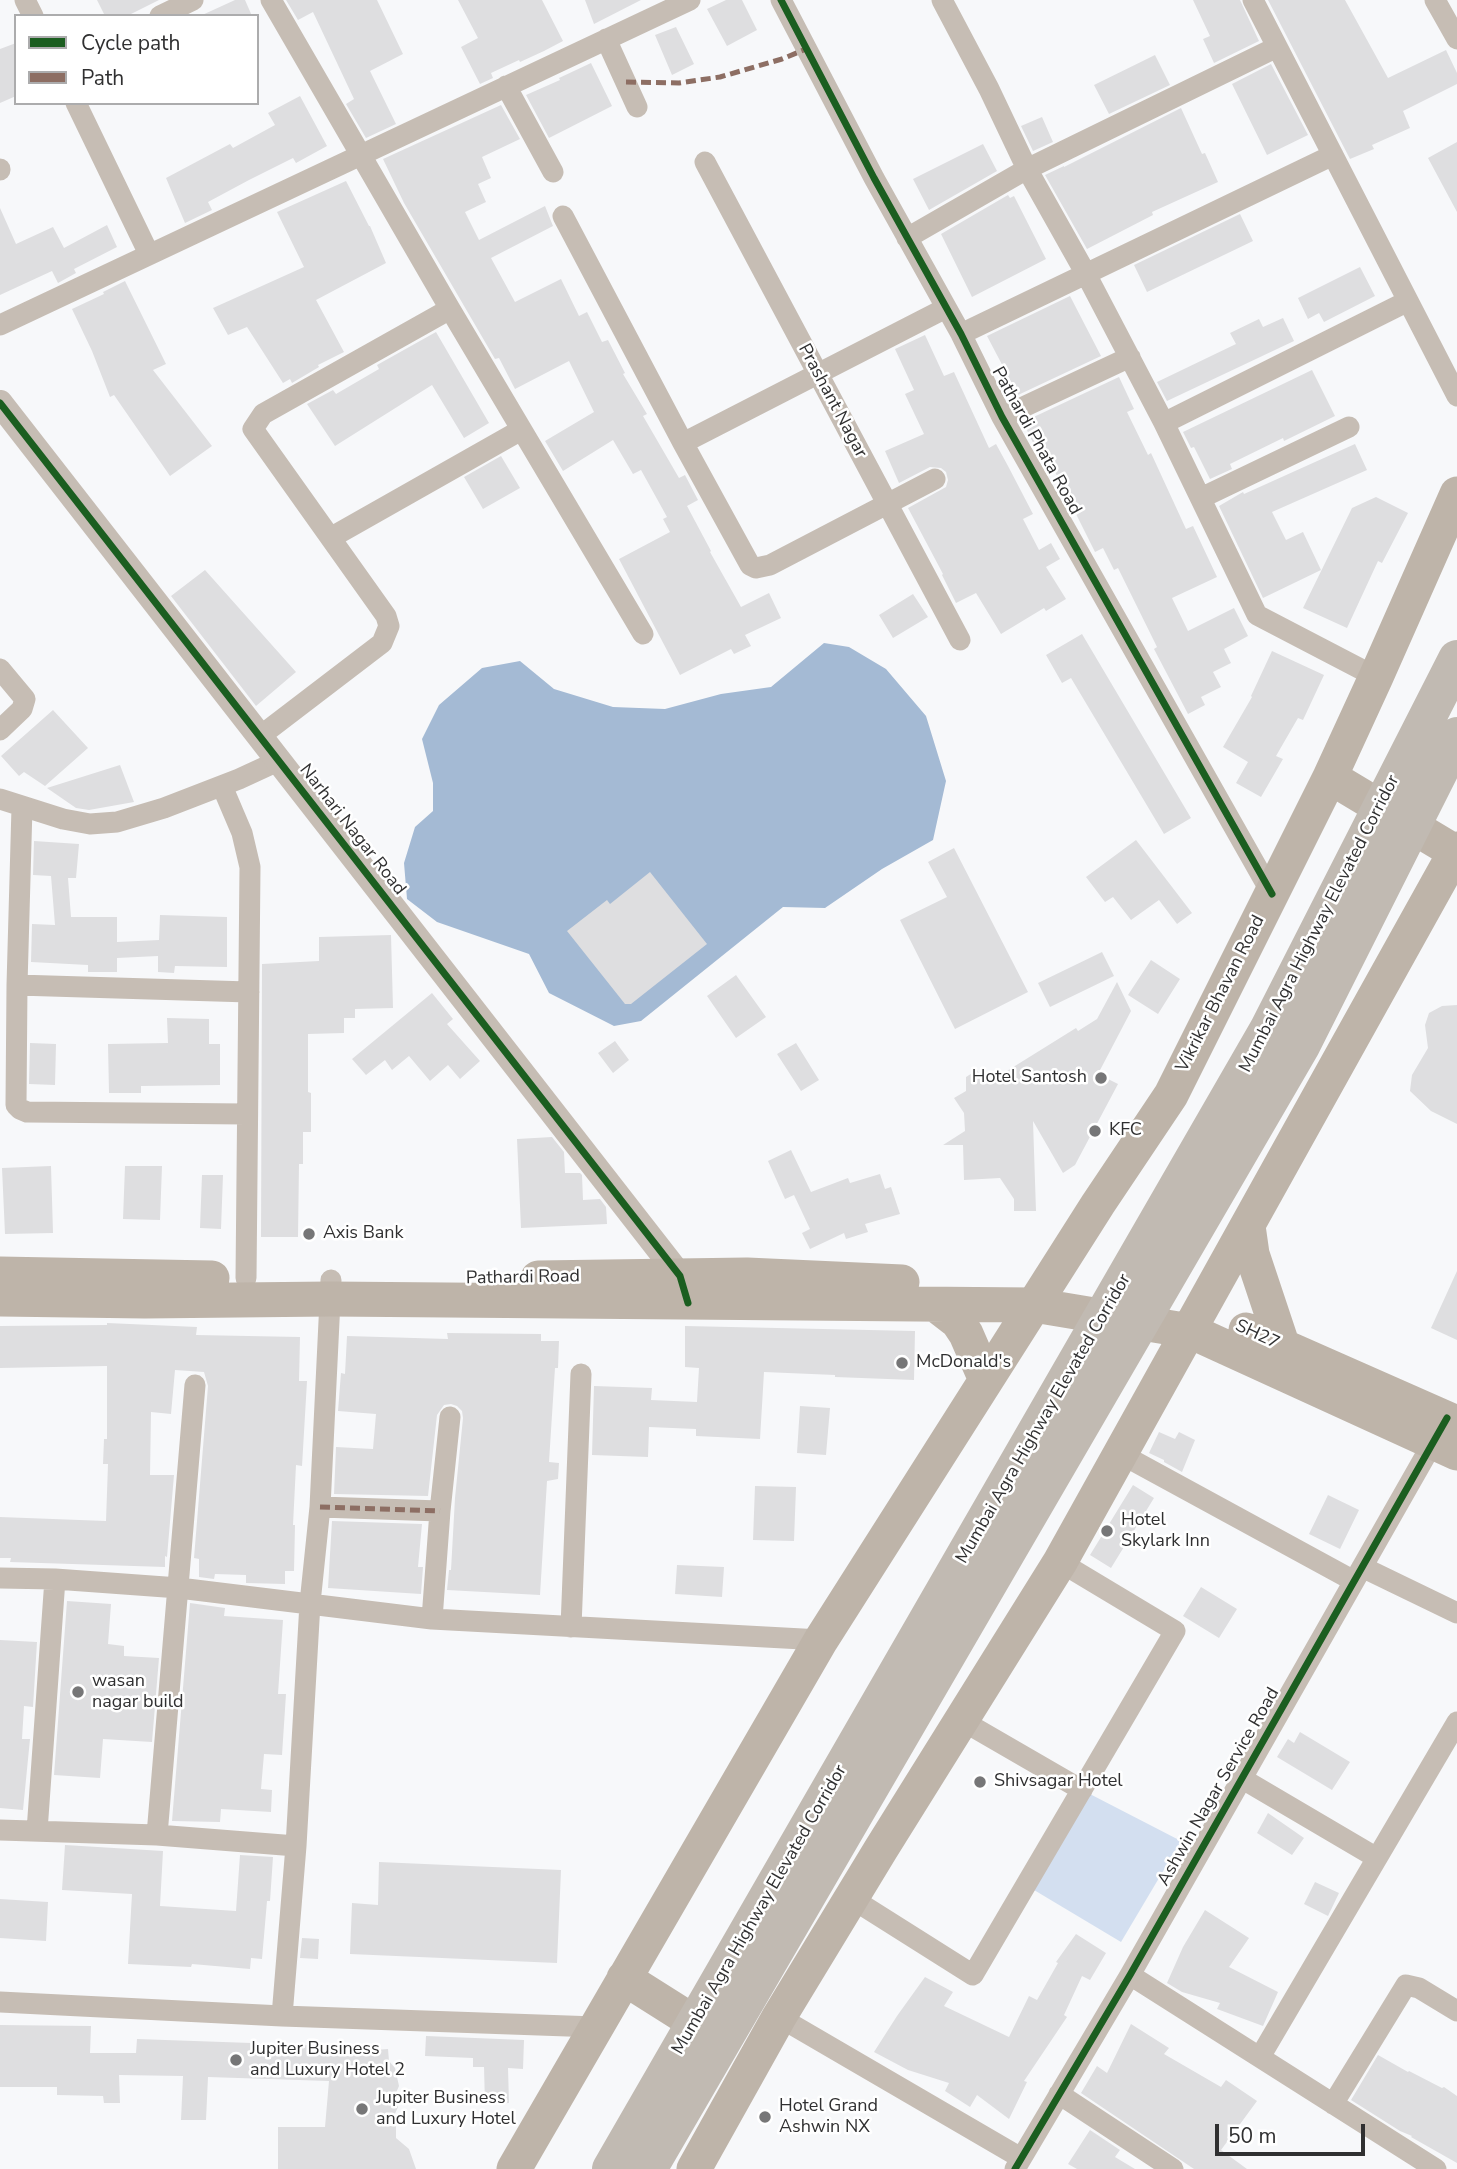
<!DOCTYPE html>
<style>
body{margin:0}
#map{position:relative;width:1457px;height:2169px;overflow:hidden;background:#f7f8fa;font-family:"Nunito Sans",sans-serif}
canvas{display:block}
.legend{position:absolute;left:14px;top:14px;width:245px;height:91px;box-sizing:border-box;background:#fff;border:2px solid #acacad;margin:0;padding:9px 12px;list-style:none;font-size:21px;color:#303031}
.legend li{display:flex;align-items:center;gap:14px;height:35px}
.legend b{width:35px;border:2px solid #acacad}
.scale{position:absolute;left:1215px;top:2124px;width:150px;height:32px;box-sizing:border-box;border:4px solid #303031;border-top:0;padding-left:9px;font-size:21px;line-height:24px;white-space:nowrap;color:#303031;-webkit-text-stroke:5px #fff;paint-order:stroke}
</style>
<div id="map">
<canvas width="1457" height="2169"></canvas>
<ul class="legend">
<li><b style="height:9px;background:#1b5e20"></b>Cycle path</li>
<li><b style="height:9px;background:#8d6e63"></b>Path</li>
</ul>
<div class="scale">50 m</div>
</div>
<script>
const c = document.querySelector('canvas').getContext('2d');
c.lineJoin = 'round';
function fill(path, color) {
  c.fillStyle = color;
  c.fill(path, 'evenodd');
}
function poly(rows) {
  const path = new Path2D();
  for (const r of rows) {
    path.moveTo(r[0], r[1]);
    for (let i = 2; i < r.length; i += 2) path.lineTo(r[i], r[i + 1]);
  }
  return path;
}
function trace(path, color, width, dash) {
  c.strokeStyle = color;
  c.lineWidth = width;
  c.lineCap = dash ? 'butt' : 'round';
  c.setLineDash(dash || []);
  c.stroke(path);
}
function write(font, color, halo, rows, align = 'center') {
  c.font = font + ' "Nunito Sans",sans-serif';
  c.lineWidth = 5;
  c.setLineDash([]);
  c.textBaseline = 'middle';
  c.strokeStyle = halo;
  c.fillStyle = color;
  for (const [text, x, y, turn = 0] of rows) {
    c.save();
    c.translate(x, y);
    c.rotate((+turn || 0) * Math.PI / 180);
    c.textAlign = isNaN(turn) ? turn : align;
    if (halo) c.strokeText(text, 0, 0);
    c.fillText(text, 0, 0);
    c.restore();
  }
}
const green = poly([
 [1086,1792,1181,1841,1121,1942,1029,1887]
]);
const water = poly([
 [824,643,849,647,886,669,926,716,946,781,933,840,882,869,825,908,783,907,641,1021,614,1026,549,993,529,954,437,922,407,899,404,863,415,827,433,811,433,783,422,739,439,705,482,668,520,661,554,689,613,707,665,709,721,694,771,687]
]);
const building = poly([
 [97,0,159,0,127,16,105,16],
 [235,0,245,0,252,16,200,16],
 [286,0,377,0,403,54,370,71,396,124,366,138,346,104,354,99,313,12,298,20],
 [458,0,542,0,563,41,544,51,520,62,519,60,491,73,493,78,480,84,461,47,478,38],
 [585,0,641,0,594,24],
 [726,0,742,0,757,30,727,46,707,9],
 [1193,0,1240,0,1259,41,1214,63,1203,39,1210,36],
 [1268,0,1345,0,1388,78,1446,50,1457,73,1457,84,1403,111,1410,128,1372,145,1374,149,1350,159],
 [676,27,694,64,672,75,655,35],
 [16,43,16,96,0,103,0,49],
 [1155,55,1170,85,1109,114,1094,85],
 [591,63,612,106,549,138,526,95,560,80,559,78],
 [1271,64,1308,135,1267,155,1232,84],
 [300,96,327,146,296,163,293,158,249,180,208,202,212,210,185,223,166,178,230,144,233,148,275,125,268,113],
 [501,105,520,139,482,157,491,178,478,184,486,202,465,212,479,240,545,206,553,226,491,258,515,302,561,279,579,316,587,312,602,342,608,340,625,373,623,374,647,414,643,416,679,478,685,475,698,500,687,506,711,551,710,552,741,607,769,593,781,618,745,635,751,646,734,654,731,649,680,675,619,559,670,532,663,519,667,517,641,470,633,474,613,440,563,471,545,441,594,412,569,361,515,389,499,358,495,359,404,203,383,159],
 [1181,108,1202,154,1205,153,1218,182,1152,212,1153,215,1087,249,1045,175,1064,166,1064,167],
 [1042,117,1053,142,1033,151,1021,126],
 [1457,142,1457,212,1428,158],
 [983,144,997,171,929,210,913,179],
 [346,181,369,226,370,226,386,263,316,300,344,352,318,365,319,367,292,383,290,379,283,383,247,327,228,335,213,308,304,267,277,212],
 [1008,195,1010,198,1014,196,1046,259,972,297,941,234],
 [0,208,16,244,53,227,64,248,107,225,117,247,74,269,76,273,58,283,52,271,0,295],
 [1240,214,1253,241,1147,292,1134,265],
 [1360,267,1375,296,1324,322,1319,313,1308,319,1298,298],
 [125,281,166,364,153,370,212,446,170,476,114,395,110,397,92,351,72,309,104,294,103,292],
 [1070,296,1101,356,1018,395,987,336],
 [1283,318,1294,341,1167,401,1157,382,1236,344,1230,333,1259,319,1263,327],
 [436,332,489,423,464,438,432,385,335,446,307,404,333,390,336,394,379,369,377,365],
 [925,335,944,376,954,372,989,448,996,444,1008,466,1033,514,1023,519,1039,550,1051,543,1060,559,1046,567,1066,599,1046,611,1044,608,1001,634,976,593,956,603,942,575,943,574,908,508,946,487,948,480,946,472,941,468,930,467,899,483,885,451,924,434,905,394,914,390,895,349],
 [1312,370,1335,416,1284,441,1283,438,1230,464,1232,469,1210,479,1194,447,1191,448,1183,432],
 [1119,377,1134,409,1127,412,1148,455,1151,453,1186,529,1193,526,1217,577,1172,598,1188,631,1234,608,1248,636,1224,649,1231,663,1213,672,1221,687,1201,697,1205,705,1188,714,1154,649,1157,647,1118,568,1114,570,1103,548,1095,552,1044,450,1038,453,1023,422],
 [1355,444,1367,470,1272,512,1286,540,1303,532,1321,570,1263,598,1219,506,1243,492,1244,494],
 [501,456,520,488,483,509,464,477],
 [1376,497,1408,513,1382,563,1378,561,1347,628,1303,608,1352,508],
 [205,570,296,672,256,706,171,596],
 [913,594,928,617,893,638,879,615],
 [1082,634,1191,818,1164,834,1071,678,1062,683,1046,655],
 [1272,651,1324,675,1303,720,1298,718,1276,756,1283,759,1261,797,1236,783,1248,762,1223,747,1252,697,1251,696],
 [53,710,88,748,45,786,24,772,19,776,1,756],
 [120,765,134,802,89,810,76,808,47,788],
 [1136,840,1192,913,1177,924,1159,900,1131,920,1113,897,1105,902,1086,877],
 [34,841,79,844,76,878,68,878,71,917,117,917,117,942,159,940,160,915,227,917,227,967,175,966,174,973,158,972,158,956,117,958,117,972,88,972,88,965,31,962,32,924,55,925,51,876,33,875],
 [954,848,1028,992,955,1029,900,920,947,897,928,862],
 [650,872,707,944,631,1004,625,1004,567,931,607,900,610,904],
 [391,935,393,1008,355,1009,355,1018,344,1018,344,1033,308,1034,308,1092,311,1093,311,1132,303,1132,303,1164,299,1164,298,1237,261,1237,262,964,319,961,319,937],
 [1102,952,1114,976,1050,1007,1038,983],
 [1151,960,1180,979,1158,1014,1128,995],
 [736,975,766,1017,736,1038,707,996],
 [1117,982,1131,1011,1098,1074,1118,1084,1075,1165,1063,1173,1033,1121,1036,1211,1014,1211,1014,1199,1000,1178,964,1180,963,1145,943,1145,965,1131,964,1113,954,1098,966,1091,966,1077,977,1070,986,1084,1076,1028,1078,1031,1097,1019],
 [432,993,453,1019,447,1024,480,1061,460,1079,448,1065,430,1081,409,1056,392,1070,385,1060,366,1075,352,1059],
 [1457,1005,1457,1124,1431,1111,1410,1091,1412,1075,1428,1048,1425,1025,1429,1013,1442,1006],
 [167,1018,209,1019,209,1044,220,1044,220,1085,141,1086,141,1093,109,1093,108,1044,168,1043],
 [615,1041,629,1060,613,1073,598,1053],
 [30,1043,56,1044,55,1085,29,1084],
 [796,1043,819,1080,801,1091,777,1054],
 [552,1137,564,1152,565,1173,580,1173,582,1175,583,1200,600,1199,606,1207,607,1224,521,1228,517,1139],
 [791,1150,811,1192,848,1178,850,1183,880,1174,885,1189,891,1187,900,1214,865,1224,868,1232,846,1239,844,1233,810,1249,802,1233,810,1229,794,1195,785,1199,768,1161],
 [51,1166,53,1233,5,1234,2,1168],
 [125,1166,162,1166,160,1220,123,1219],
 [202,1175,223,1175,221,1229,200,1228],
 [1457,1271,1457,1340,1431,1328],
 [107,1323,197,1327,196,1335,300,1337,299,1381,307,1381,302,1466,296,1465,293,1525,295,1525,294,1571,285,1571,285,1584,246,1583,246,1575,215,1574,214,1579,199,1577,199,1559,194,1558,208,1386,204,1372,175,1370,171,1414,151,1412,150,1475,174,1475,167,1557,165,1556,165,1567,10,1562,11,1558,0,1558,0,1517,106,1521,108,1464,103,1464,104,1439,107,1439,107,1366,0,1368,0,1326,107,1325],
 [685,1326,915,1331,914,1380,835,1377,835,1375,764,1372,760,1439,696,1436,696,1429,649,1427,648,1457,592,1455,594,1386,652,1388,651,1400,697,1402,699,1368,685,1367],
 [447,1333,541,1334,541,1341,559,1341,558,1368,555,1368,549,1462,559,1463,558,1479,547,1481,540,1595,447,1590,449,1570,451,1570,455,1498,463,1418,462,1411,457,1406,451,1404,444,1405,437,1415,428,1496,334,1494,336,1447,373,1449,376,1414,338,1411,341,1373,345,1374,347,1336,448,1339],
 [800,1406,830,1408,826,1455,797,1453],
 [1159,1432,1175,1439,1179,1432,1195,1440,1182,1472,1164,1462,1164,1460,1149,1453],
 [1133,1485,1154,1498,1111,1568,1090,1555],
 [755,1486,796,1487,794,1541,753,1540],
 [1328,1495,1359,1510,1340,1549,1309,1534],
 [332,1521,422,1524,418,1567,423,1567,421,1594,328,1588],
 [677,1565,724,1567,722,1597,675,1594],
 [1201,1587,1237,1609,1219,1638,1183,1616],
 [67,1601,111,1604,108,1644,124,1646,124,1656,159,1658,152,1742,103,1739,100,1778,54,1775],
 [190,1603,225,1608,224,1616,283,1620,278,1694,286,1694,282,1755,264,1754,261,1789,272,1790,271,1812,221,1809,220,1822,172,1821],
 [0,1640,37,1642,33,1707,24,1706,22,1739,30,1739,23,1810,0,1808],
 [1300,1732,1350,1762,1332,1790,1277,1757,1288,1739,1294,1743],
 [1268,1813,1304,1838,1292,1855,1257,1833],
 [65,1845,163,1851,160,1906,236,1911,240,1855,273,1857,270,1901,267,1901,262,1959,251,1958,250,1969,192,1964,191,1967,128,1964,132,1894,62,1890],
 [379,1862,561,1870,557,1963,350,1954,352,1903,378,1905],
 [1315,1882,1339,1893,1328,1916,1304,1904],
 [0,1899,48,1902,46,1941,0,1938],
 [1205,1910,1249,1938,1229,1967,1278,1992,1263,2026,1217,2009,1220,2003,1182,1992,1167,1983,1183,1947],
 [1076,1934,1106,1953,1090,1980,1082,1976,1064,2015,1067,2017,1024,2081,1027,2082,1009,2119,977,2095,970,2107,945,2091,949,2083,908,2070,874,2052,897,2016,925,1977,953,1992,944,2006,1009,2037,1029,1996,1037,2000,1058,1963,1056,1962],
 [302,1938,319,1939,318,1959,300,1958],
 [1131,2024,1169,2048,1164,2054,1221,2087,1226,2080,1257,2101,1221,2150,1247,2169,1194,2169,1081,2093,1097,2066,1107,2073],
 [0,2025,91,2026,90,2053,136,2053,137,2039,337,2046,337,2053,388,2049,389,2061,395,2068,399,2086,395,2095,398,2107,393,2118,396,2126,396,2138,409,2149,416,2169,278,2169,278,2127,325,2127,329,2081,208,2077,206,2120,181,2120,183,2076,119,2075,120,2103,104,2103,103,2096,57,2095,57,2087,0,2087],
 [426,2036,524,2040,523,2069,508,2068,509,2103,485,2104,484,2067,473,2067,473,2058,425,2056],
 [1378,2055,1408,2072,1409,2071,1442,2088,1444,2087,1457,2096,1457,2163,1411,2137,1412,2136,1400,2131,1351,2100],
 [1090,2130,1120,2150,1115,2157,1135,2169,1077,2169,1068,2164]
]);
const minor = poly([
 [25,0,33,16],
 [271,0,450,309,643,634],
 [781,0,874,178,961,334,1002,417,1272,894],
 [942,0,989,89,1027,169,1086,274,1164,423,1257,615,1376,677],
 [1253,0,1457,396],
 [1435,0,1457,39],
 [160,16,193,0],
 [606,39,637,107],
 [506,86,553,172],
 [76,103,149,254],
 [705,162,960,640],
 [0,169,0,170],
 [563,216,683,443,750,565,756,568,770,565,935,479],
 [907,238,1027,169,1277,47],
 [0,325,690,0],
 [961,334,1333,155],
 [1002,417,1130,357],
 [1164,423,1408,301],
 [683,443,946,308],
 [1201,498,1349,427],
 [332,537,521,430],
 [0,669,25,699,22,709,0,730],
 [259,737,382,643,389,626,386,616,253,429,263,414,450,309],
 [222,786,242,833,250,867,246,1278],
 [0,799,63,819,90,824,117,822,164,808,239,779,278,761],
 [22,807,17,985,16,1105,20,1109,27,1112,246,1114],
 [17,985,249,992],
 [1121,1454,1354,1581],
 [320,1507,440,1511],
 [1362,1567,1457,1613],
 [0,1578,55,1579,179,1588,432,1619,821,1640],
 [432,1619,440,1511,450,1417],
 [571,1627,581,1374],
 [961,1720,1082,1790],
 [1241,1778,1377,1858],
 [0,1830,157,1835,296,1846],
 [37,1831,55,1579],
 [157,1835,195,1385],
 [851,1898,973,1975,1175,1631,1060,1562],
 [1130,1975,1436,2169],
 [0,2002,282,2016,596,2027],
 [282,2016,296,1846,310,1603,320,1507,331,1280],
 [779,2017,1021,2158],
 [1260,2057,1457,1722],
 [1059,2094,1173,2169],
 [1333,2104,1406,1985,1419,1988,1457,2011],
 [1015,2169,1130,1975,1439,1432]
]);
const tertiary = poly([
 [0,403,680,1276,683,1287]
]);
const primary = poly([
 [1330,777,1455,852],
 [1248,1226,1252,1254,1283,1347],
 [0,1274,212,1278],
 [538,1278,747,1275,902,1282],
 [0,1299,145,1301,330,1299,1034,1305,1190,1331,1457,1453],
 [936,1305,958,1322,966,1334,986,1380],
 [1246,1330,1457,1423],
 [624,1978,719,2038],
 [514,2169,821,1640,1098,1204,1171,1095,1330,777,1376,677,1457,494],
 [694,2169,779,2017,881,1849,1060,1562,1457,849]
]);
const motorway = poly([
 [611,2169,1268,1030,1457,659],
 [648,2169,1301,1046,1457,736]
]);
const quiet = poly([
 [626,82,679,83,720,77,782,59,806,49],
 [320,1507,440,1511]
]);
const cycleway = poly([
 [781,0,874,178,961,334,1002,417,1272,894],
 [0,403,680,1276,688,1303],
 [1015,2169,1130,1975,1447,1418]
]);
const markers = [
 [1101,1078,7,"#767677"],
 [1095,1131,7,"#767677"],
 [309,1234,7,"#767677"],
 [902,1363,7,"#767677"],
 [1107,1531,7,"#767677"],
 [78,1692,7,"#767677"],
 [980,1782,7,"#767677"],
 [236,2060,7,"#767677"],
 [362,2109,7,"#767677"],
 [765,2117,7,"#767677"]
];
const streetNames = [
 ["Prashant Nagar",832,401,62],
 ["Pathardi Phata Road",1036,441,61],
 ["Narhari Nagar Road",352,830,52],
 ["Mumbai Agra Highway Elevated Corridor",1320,924,-63],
 ["Vikrikar Bhavan Road",1221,994,-63],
 ["Pathardi Road",523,1278,-1],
 ["SH27",1257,1335,25],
 ["Mumbai Agra Highway Elevated Corridor",1044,1419,-60],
 ["Ashwin Nagar Service Road",1219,1787,-60],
 ["Mumbai Agra Highway Elevated Corridor",760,1910,-60]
];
const poiNames = [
 ["Hotel Santosh",1087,1078,"right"],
 ["KFC",1109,1131],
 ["Axis Bank",323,1234],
 ["McDonald's",916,1363],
 ["Hotel",1121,1521],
 ["Skylark Inn",1121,1542],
 ["wasan",92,1682],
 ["nagar build",92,1703],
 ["Shivsagar Hotel",994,1782],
 ["Jupiter Business",250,2050],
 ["and Luxury Hotel 2",250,2071],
 ["Jupiter Business",376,2099],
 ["and Luxury Hotel",376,2120],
 ["Hotel Grand",779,2107],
 ["Ashwin NX",779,2128]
];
fill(green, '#d3dff0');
fill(water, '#a4bad4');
fill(building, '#dedee0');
trace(minor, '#c6bdb4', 21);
trace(tertiary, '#c6bdb4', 26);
trace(primary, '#beb4a9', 35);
trace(motorway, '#c1bab2', 38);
trace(quiet, '#8d6e63', 5, [10, 5]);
trace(cycleway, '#1b5e20', 7);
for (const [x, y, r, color] of markers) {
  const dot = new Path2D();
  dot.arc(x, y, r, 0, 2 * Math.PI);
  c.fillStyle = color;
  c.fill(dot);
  trace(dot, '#fff', 2.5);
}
write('18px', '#303031', '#fff', streetNames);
write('18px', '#303031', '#fff', poiNames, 'left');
</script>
